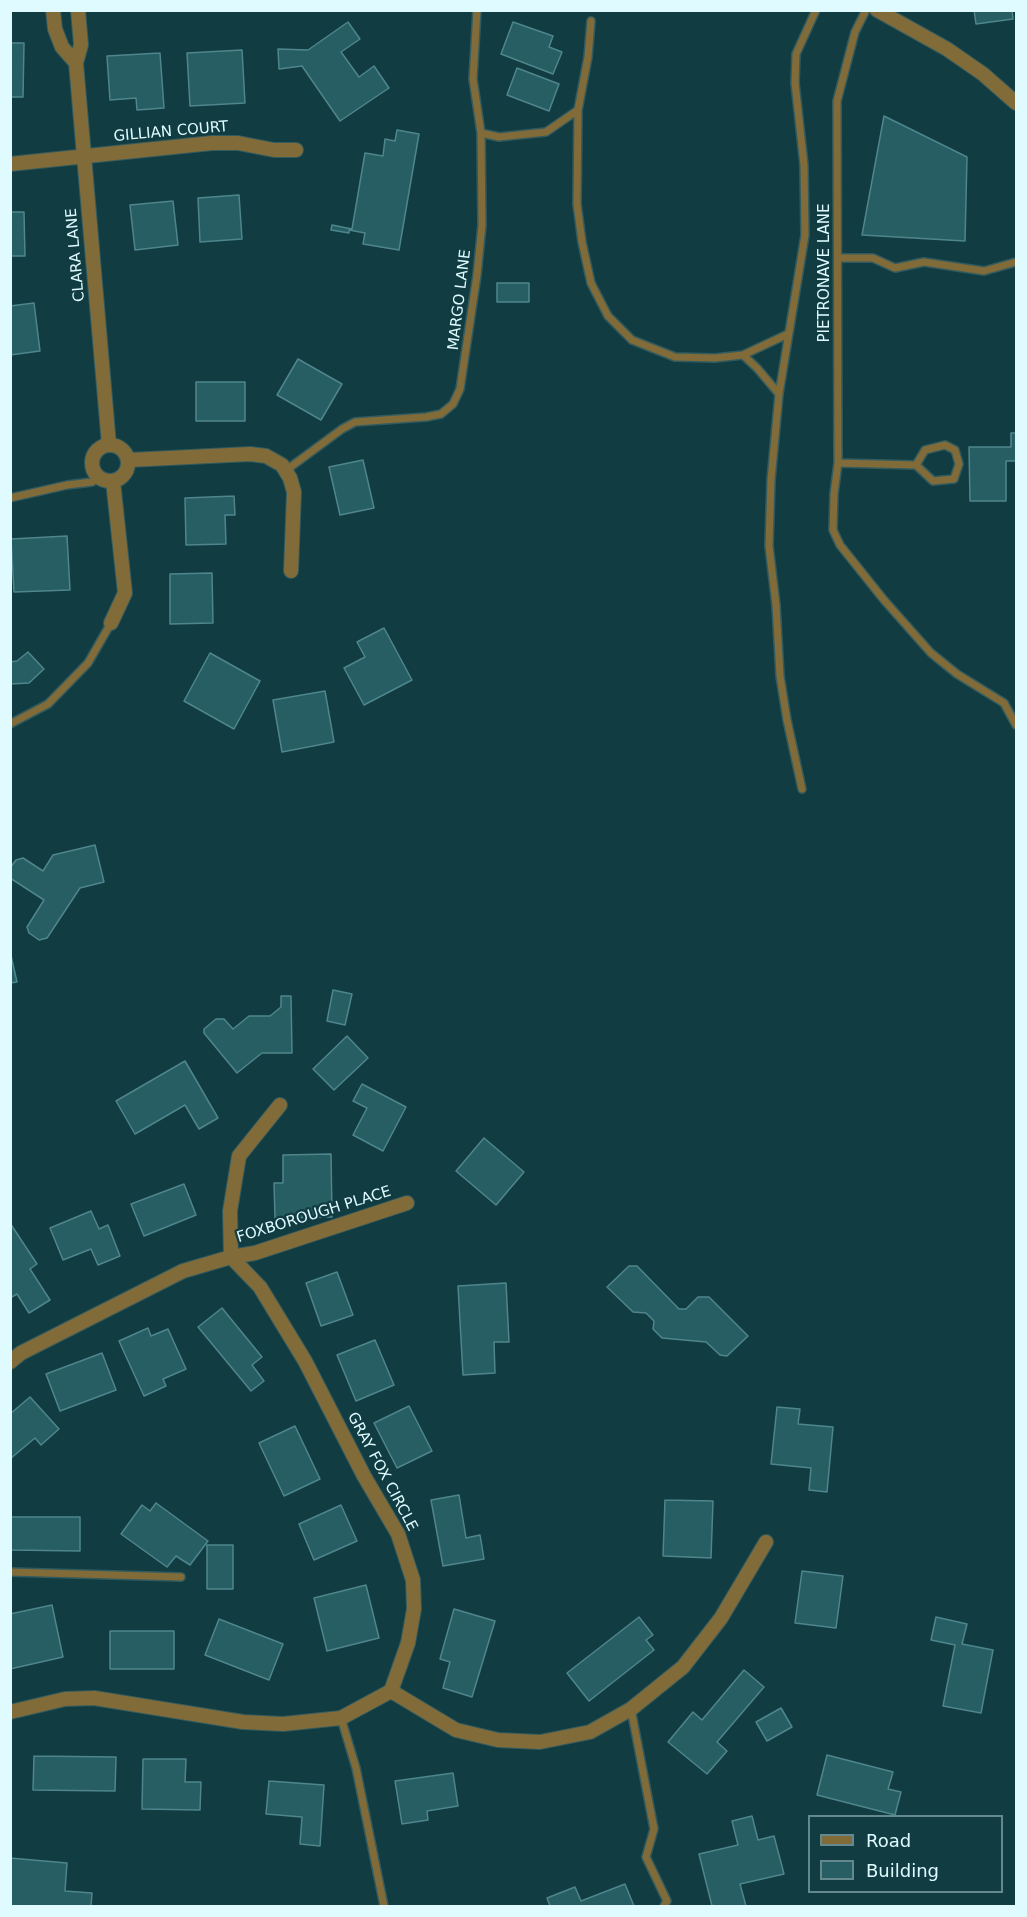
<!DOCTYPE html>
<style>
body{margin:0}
#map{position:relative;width:1027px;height:1917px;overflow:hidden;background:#113c41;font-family:"DejaVu Sans",sans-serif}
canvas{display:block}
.frame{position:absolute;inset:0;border:12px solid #dffbff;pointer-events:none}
.legend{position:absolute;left:808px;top:1815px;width:195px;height:78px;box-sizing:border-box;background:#113c41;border:2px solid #63888d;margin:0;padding:8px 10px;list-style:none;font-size:18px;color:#dffbff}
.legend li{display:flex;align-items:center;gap:12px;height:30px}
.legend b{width:30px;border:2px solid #63888d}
</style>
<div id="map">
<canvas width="1027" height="1917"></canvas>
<div class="frame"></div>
<ul class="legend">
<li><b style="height:8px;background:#816b39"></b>Road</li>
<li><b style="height:16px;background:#265e64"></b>Building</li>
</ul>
</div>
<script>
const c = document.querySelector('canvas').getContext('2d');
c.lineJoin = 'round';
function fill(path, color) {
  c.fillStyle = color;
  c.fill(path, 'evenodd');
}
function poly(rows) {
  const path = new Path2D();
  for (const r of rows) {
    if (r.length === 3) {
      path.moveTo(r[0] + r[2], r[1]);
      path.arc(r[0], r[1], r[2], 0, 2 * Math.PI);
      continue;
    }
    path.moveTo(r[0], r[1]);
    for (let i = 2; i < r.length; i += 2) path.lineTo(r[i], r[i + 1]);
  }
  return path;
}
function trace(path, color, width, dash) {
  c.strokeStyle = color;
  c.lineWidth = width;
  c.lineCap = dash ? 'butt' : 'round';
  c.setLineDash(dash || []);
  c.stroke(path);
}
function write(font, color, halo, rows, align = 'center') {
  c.font = font + ' "DejaVu Sans",sans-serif';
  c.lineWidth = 4.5;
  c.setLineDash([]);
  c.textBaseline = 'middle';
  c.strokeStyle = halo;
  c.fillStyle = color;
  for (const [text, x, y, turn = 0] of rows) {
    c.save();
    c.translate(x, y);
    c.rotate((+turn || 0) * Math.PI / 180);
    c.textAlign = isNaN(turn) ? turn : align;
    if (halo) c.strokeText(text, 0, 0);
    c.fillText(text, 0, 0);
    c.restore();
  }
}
const building = poly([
 [974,10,1012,10,1013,19,976,24,974,10],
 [348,22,360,39,341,52,359,77,374,66,389,88,340,121,302,66,279,69,278,49,308,50,348,22],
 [513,22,553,36,549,47,562,52,553,74,501,54,513,22],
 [10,43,24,43,23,97,10,97,10,43],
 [242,50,245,103,190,106,187,53,242,50],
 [160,53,164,108,137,110,136,98,110,100,107,56,160,53],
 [517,68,559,84,549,111,507,95,517,68],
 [884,116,967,157,965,241,862,235,884,116],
 [397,130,419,134,399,250,363,244,365,233,349,230,349,233,331,230,332,225,352,229,365,153,383,156,385,139,395,141,397,130],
 [239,195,242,239,200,242,198,198,239,195],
 [173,201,178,245,135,250,130,205,173,201],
 [10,212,24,212,25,256,10,256,10,212],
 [497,283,529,283,529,302,497,302,497,283],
 [34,303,40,351,10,355,10,306,34,303],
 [298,359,342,384,321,420,277,395,298,359],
 [196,382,245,382,245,421,196,421,196,382],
 [1011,433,1016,433,1016,461,1006,461,1006,501,970,501,969,447,1011,447,1011,433],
 [363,460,374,508,340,515,329,467,363,460],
 [234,496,235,515,225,515,226,544,186,545,185,498,234,496],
 [67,536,70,590,14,592,11,539,67,536],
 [212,573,213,623,170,624,170,574,212,573],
 [384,628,412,680,364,705,344,668,365,657,357,642,384,628],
 [28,652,44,669,29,683,10,684,10,662,17,661,28,652],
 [210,653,260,681,234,729,184,701,210,653],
 [325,691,334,742,282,752,273,700,325,691],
 [95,845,104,882,80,888,47,938,39,940,29,933,27,927,44,900,10,878,10,868,16,860,23,858,43,871,53,855,95,845],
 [10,951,17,982,10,983,10,951],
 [333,990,352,994,345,1025,327,1021,333,990],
 [281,996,291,996,292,1053,262,1053,237,1073,204,1033,204,1029,216,1019,224,1019,233,1029,249,1016,270,1016,281,1007,281,996],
 [347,1036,368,1058,334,1090,313,1069,347,1036],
 [185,1061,218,1118,199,1129,185,1105,135,1134,116,1101,185,1061],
 [362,1084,406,1107,383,1151,353,1135,367,1108,353,1101,362,1084],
 [484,1138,524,1172,496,1205,456,1171,484,1138],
 [331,1154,332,1217,275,1218,274,1183,283,1183,283,1155,331,1154],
 [184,1184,196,1215,144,1236,131,1204,184,1184],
 [91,1211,99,1229,108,1225,120,1256,98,1265,91,1249,63,1260,50,1228,91,1211],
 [10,1223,37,1264,30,1269,50,1300,29,1313,17,1294,10,1298,10,1223],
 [629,1266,637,1266,679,1309,686,1309,698,1297,709,1297,748,1336,727,1356,720,1355,706,1342,662,1338,653,1329,654,1321,646,1313,633,1312,607,1287,629,1266],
 [337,1272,353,1315,321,1326,306,1283,337,1272],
 [506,1283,509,1342,494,1342,495,1373,463,1375,458,1286,506,1283],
 [222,1308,262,1357,252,1365,264,1381,251,1391,198,1327,222,1308],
 [148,1328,151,1336,168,1329,186,1369,163,1379,166,1386,144,1396,119,1341,148,1328],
 [375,1340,394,1385,356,1401,337,1355,375,1340],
 [102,1353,116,1390,60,1411,46,1374,102,1353],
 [30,1397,59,1429,41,1445,35,1438,10,1459,10,1414,30,1397],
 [409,1406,432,1451,397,1468,374,1423,409,1406],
 [777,1407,800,1409,798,1424,833,1427,827,1492,809,1490,811,1468,771,1464,777,1407],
 [295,1426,320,1479,284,1496,259,1443,295,1426],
 [459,1495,466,1538,480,1535,484,1559,443,1566,431,1500,459,1495],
 [665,1500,713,1501,711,1558,663,1556,665,1500],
 [156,1503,208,1541,190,1565,176,1556,167,1567,121,1534,142,1505,150,1511,156,1503],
 [341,1505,357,1541,314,1560,299,1524,341,1505],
 [10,1517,80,1517,80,1551,10,1550,10,1517],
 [207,1545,233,1545,233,1589,207,1589,207,1545],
 [802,1571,843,1576,836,1628,795,1623,802,1571],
 [366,1585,379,1638,327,1651,314,1598,366,1585],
 [52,1605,63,1657,10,1669,10,1614,52,1605],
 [454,1609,495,1621,472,1697,443,1688,450,1662,440,1659,454,1609],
 [639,1617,653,1635,646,1640,654,1650,589,1701,567,1673,639,1617],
 [936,1617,967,1624,962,1644,993,1650,981,1713,943,1706,955,1645,931,1640,936,1617],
 [219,1619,283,1644,269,1680,205,1655,219,1619],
 [110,1631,174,1631,174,1669,110,1669,110,1631],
 [744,1670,764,1687,717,1742,727,1751,707,1774,668,1742,693,1712,702,1720,744,1670],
 [781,1708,792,1727,767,1741,756,1722,781,1708],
 [827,1755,893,1772,888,1789,901,1792,895,1815,817,1795,827,1755],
 [34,1756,116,1757,115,1791,33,1790,34,1756],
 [143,1759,186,1759,185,1782,201,1782,200,1810,142,1809,143,1759],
 [453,1773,458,1806,427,1811,428,1820,402,1824,395,1781,453,1773],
 [269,1781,324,1785,320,1846,300,1844,302,1817,266,1814,269,1781],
 [752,1816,758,1840,774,1836,784,1874,740,1884,746,1906,712,1906,699,1854,738,1845,732,1821,752,1816],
 [10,1858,67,1863,65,1891,92,1893,91,1906,10,1906,10,1858],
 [625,1884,634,1906,550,1906,547,1898,575,1887,581,1901,625,1884]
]);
const lane = poly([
 [866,10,855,32,837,101,838,463,916,465,933,481,954,479,959,464,955,450,945,445,925,450,916,465],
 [578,110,577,204,582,242,591,283,608,316,632,340,675,357,715,358,743,355,788,334],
 [481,133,499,137,546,132,578,110,588,57,591,21],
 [838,258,873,258,895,268,924,262,984,271,1016,262],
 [743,355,757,368,779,394],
 [838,463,834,494,833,530,840,545,884,600,931,653,957,674,1004,703,1016,725],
 [285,471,342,429,355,422,426,417,441,414,453,404,460,389,477,275,482,225,481,133,473,79,477,10],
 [10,498,67,485,92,482,98,477],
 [10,724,48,704,88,663,111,623],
 [802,789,787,720,780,676,776,605,769,546,771,480,779,394,805,235,804,165,795,83,796,54,816,10],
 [10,1572,181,1577],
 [631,1709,654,1829,646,1857,667,1901,664,1906],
 [341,1718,356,1768,384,1906]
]);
const street = poly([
 [53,10,55,29,62,47,76,63],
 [78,10,81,45,76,63,109,445],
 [877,10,947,49,983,74,1016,103],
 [10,164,212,143,238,143,274,150,296,150],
 [110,463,18],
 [129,460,250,454,266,456,282,465,290,478,294,492,291,571],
 [111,623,125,593,113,481],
 [280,1105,239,1156,230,1211,231,1257,255,1253,407,1203],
 [10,1362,21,1353,183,1271,231,1257,260,1287,305,1361,364,1476,398,1534,413,1580,414,1609,408,1643,391,1691,341,1718,283,1724,243,1722,94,1698,65,1699,10,1712],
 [391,1691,456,1730,498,1740,540,1742,590,1732,631,1709,683,1667,721,1618,766,1542]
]);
const streetNames = [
 ["GILLIAN COURT",171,132,-5],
 ["CLARA LANE",76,255,-95],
 ["PIETRONAVE LANE",825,273,-90],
 ["MARGO LANE",460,300,-83],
 ["FOXBOROUGH PLACE",314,1215,-17],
 ["GRAY FOX CIRCLE",382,1472,62]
];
fill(building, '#265e64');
trace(building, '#4f868d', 1.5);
trace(lane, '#325b5f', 10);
trace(street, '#325b5f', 16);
trace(lane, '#816b39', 7);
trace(street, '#816b39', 14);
write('15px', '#dffbff', '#113c41', streetNames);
</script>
